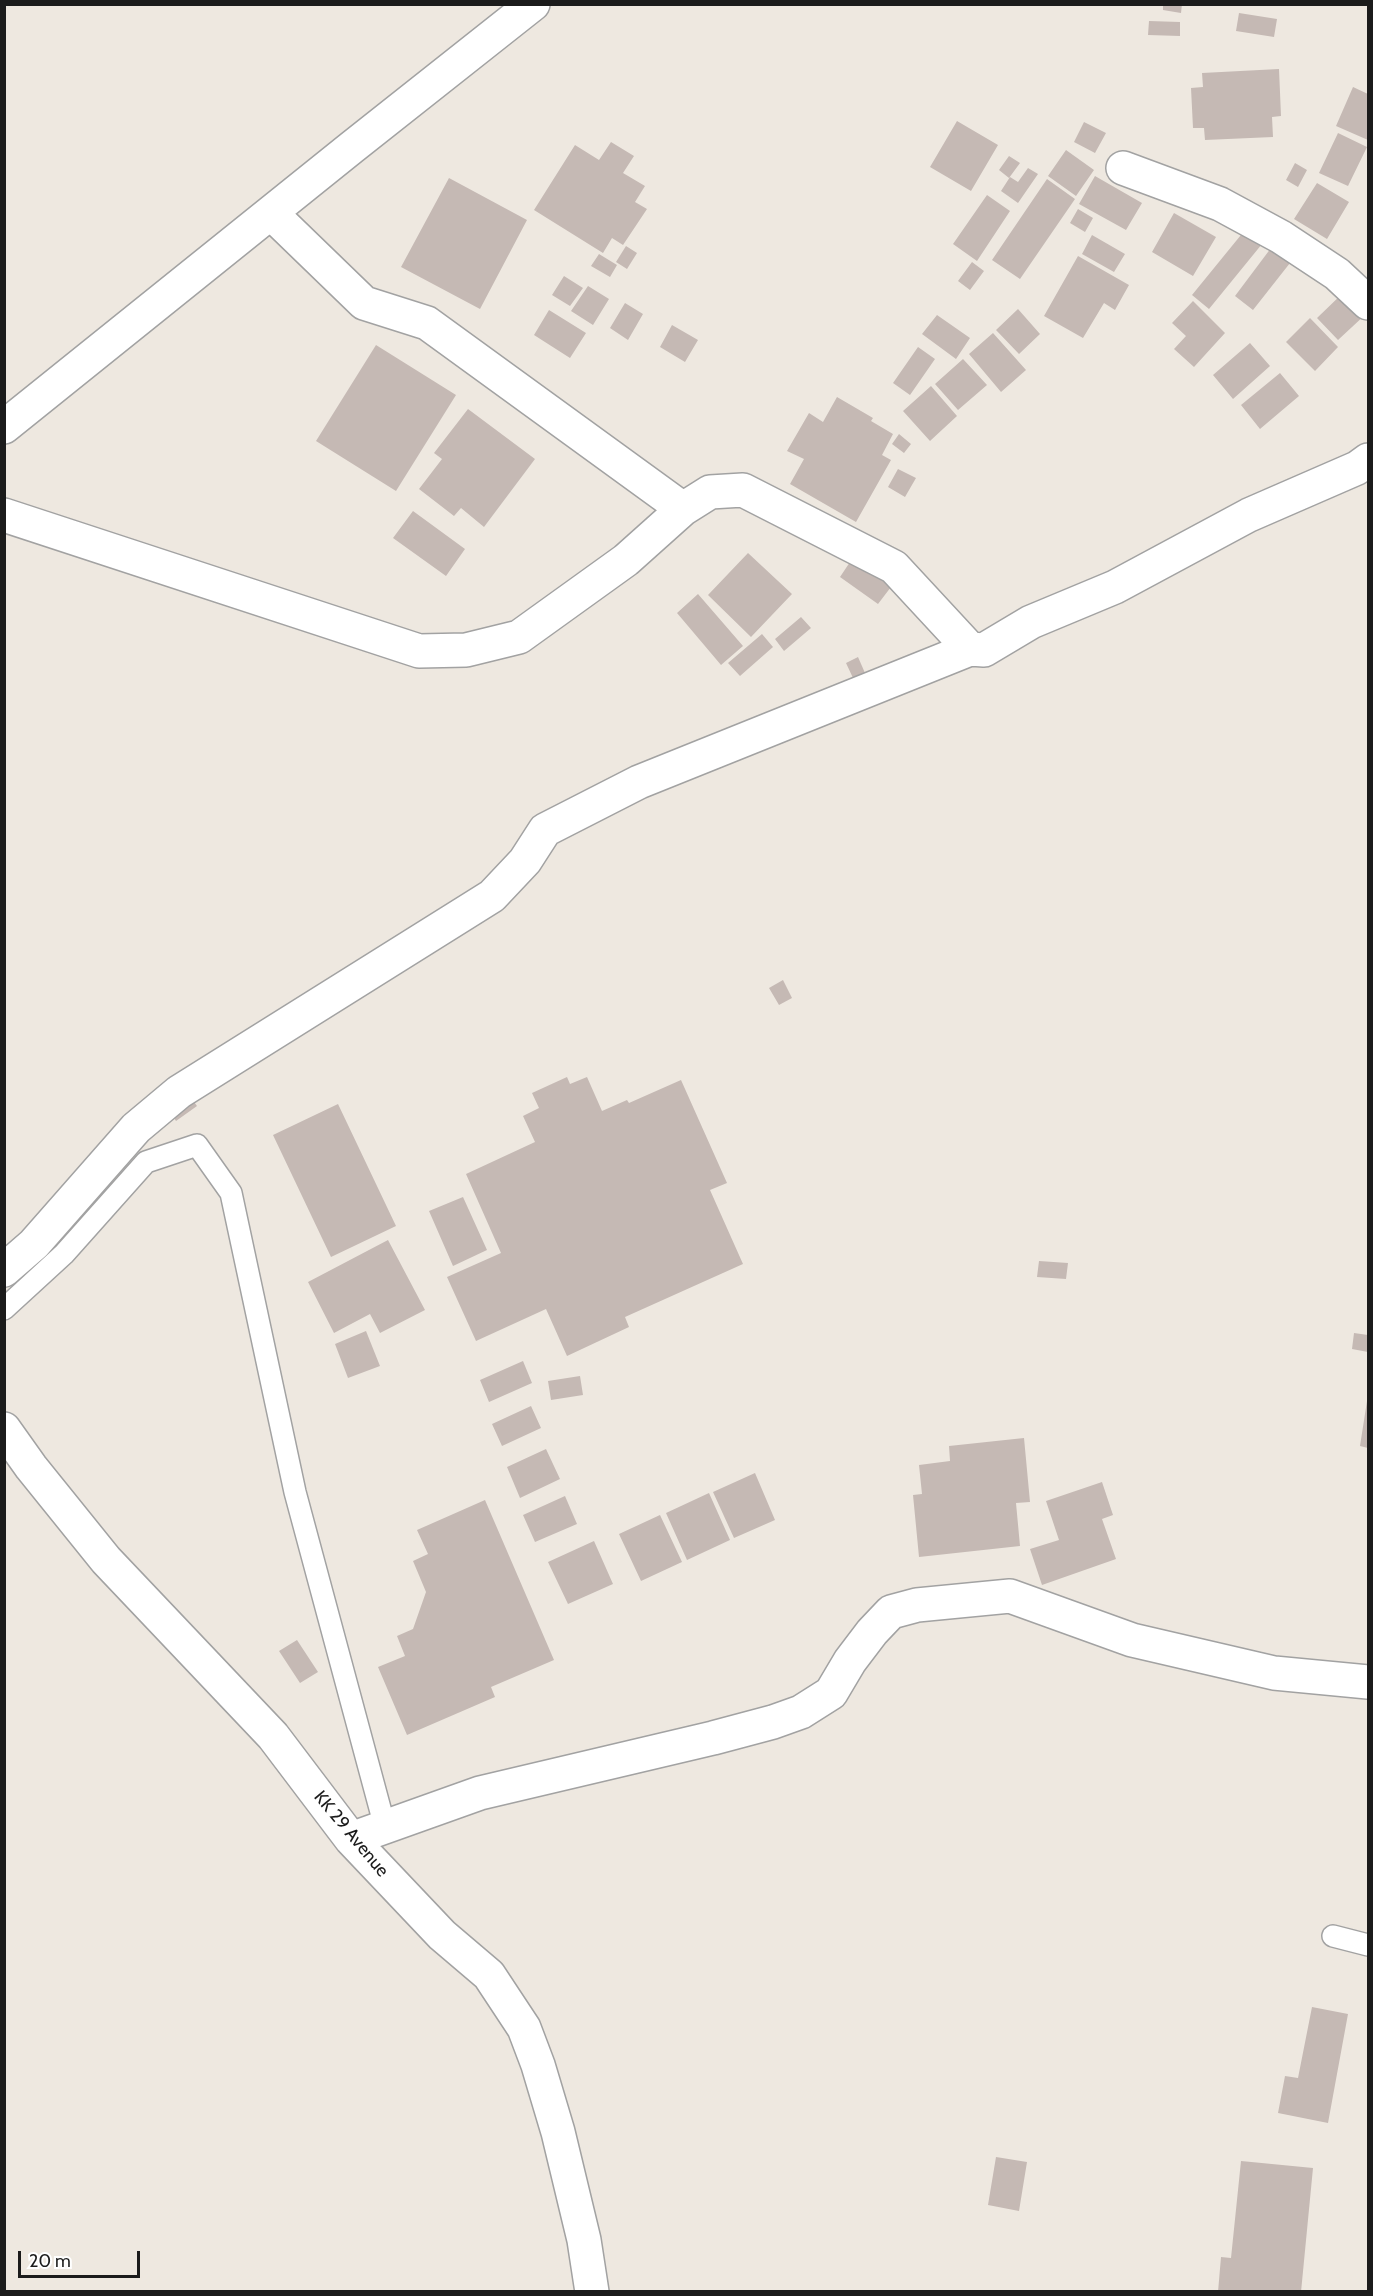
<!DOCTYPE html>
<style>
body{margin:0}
#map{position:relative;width:1373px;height:2296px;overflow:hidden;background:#eee8e0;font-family:Cabin,sans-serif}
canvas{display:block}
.frame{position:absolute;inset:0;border:6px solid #1b1b1b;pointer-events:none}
.scale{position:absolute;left:18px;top:2251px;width:122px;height:27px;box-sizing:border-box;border:3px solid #1b1b1b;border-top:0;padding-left:8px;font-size:18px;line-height:21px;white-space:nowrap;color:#1b1b1b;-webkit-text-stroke:4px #fff;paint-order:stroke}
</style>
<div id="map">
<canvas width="1373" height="2296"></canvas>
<div class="frame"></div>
<div class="scale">20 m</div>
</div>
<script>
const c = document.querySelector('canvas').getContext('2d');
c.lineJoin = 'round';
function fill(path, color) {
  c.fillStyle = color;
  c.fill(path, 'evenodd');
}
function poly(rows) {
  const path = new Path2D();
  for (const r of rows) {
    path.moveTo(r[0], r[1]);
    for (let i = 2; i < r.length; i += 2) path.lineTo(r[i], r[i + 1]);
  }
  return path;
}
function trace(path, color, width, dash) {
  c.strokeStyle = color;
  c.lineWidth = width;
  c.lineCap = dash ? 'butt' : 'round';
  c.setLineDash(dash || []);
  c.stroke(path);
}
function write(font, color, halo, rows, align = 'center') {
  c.font = font + ' Cabin,sans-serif';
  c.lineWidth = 5;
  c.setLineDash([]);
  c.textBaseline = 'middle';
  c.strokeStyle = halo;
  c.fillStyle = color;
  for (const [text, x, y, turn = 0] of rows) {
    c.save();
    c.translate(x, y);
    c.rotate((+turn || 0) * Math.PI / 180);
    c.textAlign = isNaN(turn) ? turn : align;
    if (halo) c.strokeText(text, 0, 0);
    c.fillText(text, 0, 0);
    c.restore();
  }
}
const building = poly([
 [1163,4,1182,4,1181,13,1163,10],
 [1239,13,1277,19,1274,37,1236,31],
 [1149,21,1180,22,1180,36,1148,35],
 [1279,69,1281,116,1272,117,1273,137,1205,140,1204,128,1193,128,1191,88,1203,87,1202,73],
 [1353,87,1368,94,1368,140,1336,126],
 [957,121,998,145,971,191,930,167],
 [1084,122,1106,133,1095,153,1074,142],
 [1338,133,1367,147,1348,186,1319,173],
 [611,142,634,156,623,173,645,186,635,202,647,209,623,245,612,238,603,253,534,210,575,145,599,160],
 [1066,150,1094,170,1076,196,1048,176],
 [1009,156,1020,163,1009,178,999,170],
 [1295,163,1307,170,1298,187,1286,180],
 [1028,168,1038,174,1018,203,1001,191,1010,177,1018,182],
 [1095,176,1142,203,1126,230,1079,204],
 [449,178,527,220,480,309,401,267],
 [1047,179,1075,199,1020,279,992,260],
 [1317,183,1349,202,1327,239,1294,219],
 [987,195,1010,211,977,261,953,244],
 [1078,209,1093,218,1085,232,1070,223],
 [1174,213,1216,237,1193,276,1152,252],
 [1245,230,1262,244,1209,309,1192,295],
 [1092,235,1125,254,1114,272,1082,254],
 [626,246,637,253,627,269,616,262],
 [1271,248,1290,263,1253,310,1235,296],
 [599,254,617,265,610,277,591,266],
 [1078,256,1129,285,1115,310,1104,303,1083,338,1044,316],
 [972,262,984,271,970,290,958,281],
 [564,276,583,288,570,306,552,295],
 [588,286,609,299,593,325,571,311],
 [1344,292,1366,314,1338,340,1317,318],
 [1193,301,1225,333,1194,367,1174,349,1186,336,1172,323],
 [625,303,643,314,628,340,610,328],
 [1018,309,1040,334,1019,354,996,330],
 [549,310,586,333,570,358,534,335],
 [937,315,970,338,956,359,922,334],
 [1310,318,1338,347,1315,371,1286,342],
 [672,325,698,340,685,362,660,347],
 [993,333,1026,370,1001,392,969,354],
 [1250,343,1270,366,1233,399,1213,375],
 [376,345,456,395,396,491,316,441],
 [918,347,935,359,910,395,893,383],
 [963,359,987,385,958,410,935,384],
 [1280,373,1299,396,1260,429,1241,405],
 [931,386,957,416,930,441,903,411],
 [837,397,873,418,871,421,893,434,882,455,891,460,856,522,790,484,804,459,787,451,809,413,823,422],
 [468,409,535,459,484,527,461,508,454,516,419,489,442,459,434,453],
 [899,434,911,444,904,453,892,444],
 [898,469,916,478,905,497,888,487],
 [413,511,465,549,446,576,393,538],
 [748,553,792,594,751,637,708,595],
 [854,556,894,583,878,604,840,577],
 [698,594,743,646,721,665,677,613],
 [801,617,811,628,784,651,775,639],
 [762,634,773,647,740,676,728,663],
 [858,657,865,673,853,678,846,663],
 [783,980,792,998,779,1005,769,988],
 [567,1077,570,1084,587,1077,602,1111,627,1100,629,1103,681,1080,727,1183,710,1190,743,1264,625,1317,629,1327,567,1356,546,1309,476,1341,447,1277,501,1253,466,1174,535,1142,523,1116,539,1108,532,1093],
 [186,1091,197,1106,176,1121,165,1105],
 [338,1104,396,1226,331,1257,273,1135],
 [463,1197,487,1250,453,1266,429,1211],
 [388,1240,425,1310,380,1333,370,1314,334,1333,308,1282],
 [1039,1261,1068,1263,1066,1279,1037,1277],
 [366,1331,380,1366,348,1378,335,1344],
 [1354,1333,1368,1335,1368,1352,1352,1349],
 [523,1361,532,1383,489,1402,480,1380],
 [580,1376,583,1395,551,1400,548,1381],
 [1367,1401,1368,1401,1368,1448,1360,1446],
 [531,1406,541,1428,502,1446,492,1424],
 [1024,1438,1030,1502,1016,1503,1020,1546,919,1557,913,1495,922,1494,919,1465,950,1461,949,1446],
 [546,1449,560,1479,520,1498,507,1467],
 [755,1473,775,1520,734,1538,713,1492],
 [1102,1482,1113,1515,1102,1519,1116,1559,1042,1585,1030,1549,1059,1540,1046,1501],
 [709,1493,730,1540,687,1560,666,1513],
 [565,1496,577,1524,535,1542,523,1515],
 [485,1500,554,1660,491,1687,495,1697,407,1735,378,1667,405,1656,397,1636,413,1629,426,1592,413,1561,428,1554,417,1530],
 [660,1515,682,1562,641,1581,619,1534],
 [594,1541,613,1584,568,1604,548,1562],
 [297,1640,318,1672,300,1683,279,1651],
 [1312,2007,1348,2014,1328,2123,1278,2113,1285,2076,1298,2078],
 [996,2157,1027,2162,1019,2211,988,2205],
 [1241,2161,1313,2168,1301,2292,1218,2292,1221,2257,1231,2258]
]);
const service = poly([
 [4,1309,64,1254,146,1162,197,1145,231,1193,295,1492,385,1827],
 [1333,1936,1368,1945]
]);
const minor = poly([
 [1123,168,1220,204,1281,237,1337,274,1368,303],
 [271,213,364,303,427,323,683,509],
 [4,427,351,148,533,4],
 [4,515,419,651,466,650,519,637,626,560,683,509,710,492,743,490,894,567,970,649],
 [4,1270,34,1244,136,1128,179,1092,492,896,525,861,545,830,639,782,970,649,984,650,1031,622,1115,587,1249,515,1357,468,1368,460],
 [4,1429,31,1467,106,1560,273,1736,351,1839,442,1935,489,1975,524,2028,538,2065,558,2132,584,2240,592,2292],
 [351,1839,480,1793,713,1738,773,1722,801,1712,831,1693,850,1661,872,1632,891,1612,917,1605,1010,1596,1132,1640,1274,1673,1368,1682]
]);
const streetNames = [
 ["KK 29 Avenue",351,1834,50]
];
fill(building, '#c5b9b4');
trace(service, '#a2a2a2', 24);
trace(minor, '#a2a2a2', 36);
trace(service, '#fff', 21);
trace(minor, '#fff', 33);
write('18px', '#1b1b1b', '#fff', streetNames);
</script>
